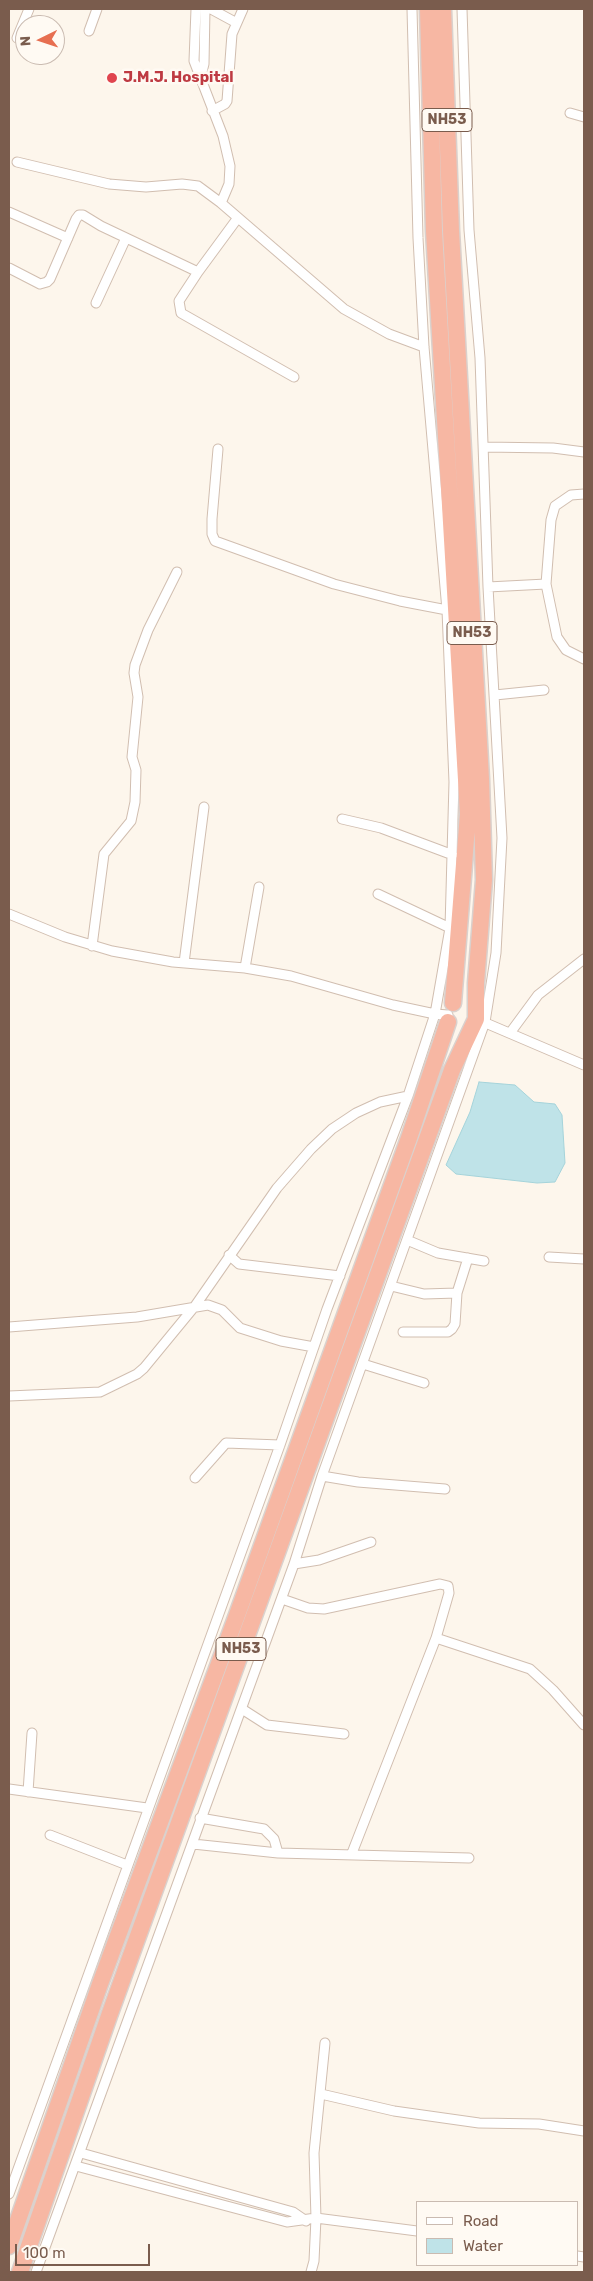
<!DOCTYPE html>
<style>
body{margin:0}
#map{position:relative;width:593px;height:2281px;overflow:hidden;background:#fdf6ec;font-family:Rubik,sans-serif}
canvas{display:block}
.frame{position:absolute;inset:0;border:10px solid #7a5c4d;pointer-events:none}
.legend{position:absolute;left:416px;top:2201px;width:162px;height:65px;box-sizing:border-box;background:#fffaf3;border:1px solid #cabbb1;margin:0;padding:6px 9px;list-style:none;font-size:15px;color:#7a5c4d}
.legend li{display:flex;align-items:center;gap:10px;height:25px}
.legend b{width:25px;border:1px solid #cabbb1}
.north{position:absolute;left:15px;top:15px;width:50px;height:50px;box-sizing:border-box;background:#fffaf3;border:1px solid #cabbb1;border-radius:50%;rotate:266deg;font-size:14px;font-weight:700;line-height:20px;text-align:center;color:#7a5c4d}
.north::after{content:'';display:block;margin:auto;width:18px;height:22px;background:#e76f51;clip-path:polygon(50% 0,100% 100%,50% 72%,0 100%)}
.scale{position:absolute;left:15px;top:2244px;width:135px;height:22px;box-sizing:border-box;border:2px solid #7a5c4d;border-top:0;padding-left:6px;font-size:15px;line-height:18px;white-space:nowrap;color:#7a5c4d;-webkit-text-stroke:4px #fffaf3;paint-order:stroke}
</style>
<div id="map">
<canvas width="593" height="2281"></canvas>
<div class="frame"></div>
<ul class="legend">
<li><b style="height:6px;background:#fff"></b>Road</li>
<li><b style="height:14px;background:#bfe3e8"></b>Water</li>
</ul>
<div class="north">N</div>
<div class="scale">100 m</div>
</div>
<script>
const c = document.querySelector('canvas').getContext('2d');
c.lineJoin = 'round';
function fill(path, color) {
  c.fillStyle = color;
  c.fill(path, 'evenodd');
}
function poly(rows) {
  const path = new Path2D();
  for (const r of rows) {
    path.moveTo(r[0], r[1]);
    for (let i = 2; i < r.length; i += 2) path.lineTo(r[i], r[i + 1]);
  }
  return path;
}
function trace(path, color, width, dash) {
  c.strokeStyle = color;
  c.lineWidth = width;
  c.lineCap = dash ? 'butt' : 'round';
  c.setLineDash(dash || []);
  c.stroke(path);
}
function write(font, color, halo, rows, align = 'center') {
  c.font = font + ' Rubik,sans-serif';
  c.lineWidth = 5;
  c.setLineDash([]);
  c.textBaseline = 'middle';
  c.strokeStyle = halo;
  c.fillStyle = color;
  for (const [text, x, y, turn = 0] of rows) {
    c.save();
    c.translate(x, y);
    c.rotate((+turn || 0) * Math.PI / 180);
    c.textAlign = isNaN(turn) ? turn : align;
    if (halo) c.strokeText(text, 0, 0);
    c.fillText(text, 0, 0);
    c.restore();
  }
}
const water = poly([
 [479,1082,515,1085,534,1102,555,1104,562,1115,565,1163,555,1182,537,1183,456,1174,446,1165,470,1112,479,1082]
]);
const street = poly([
 [196,9,194,61,223,136,230,166,229,184,221,203,344,309,389,334,424,347],
 [211,9,235,22],
 [89,31,97,9],
 [17,38,29,9],
 [201,76,204,64,205,9],
 [212,111,225,104,227,101,232,34,243,9],
 [570,113,584,117],
 [17,162,109,184,146,187,182,184,198,186,221,203],
 [9,212,68,238],
 [9,268,40,284,47,282,50,279,76,219,79,215,83,215,101,226,198,272,237,219],
 [198,272,179,301,181,313,294,377],
 [96,303,126,238],
 [484,447,553,448,584,452],
 [218,449,212,519,212,534,215,541,334,584,400,601,447,610],
 [584,494,571,495,555,506,551,520,546,584,557,637,566,650,584,659],
 [488,587,546,584],
 [495,695,544,690],
 [342,819,381,828,453,855],
 [378,894,450,928],
 [9,914,65,937,112,951,173,962,245,968,291,976,393,1005,435,1014,448,1015],
 [92,946,104,854,131,821,135,802,136,770,132,757,138,697,134,673,135,665,148,630,177,572],
 [184,963,204,807],
 [245,968,259,887],
 [481,1021,584,1065],
 [510,1033,538,995,584,959],
 [407,1240,438,1253,484,1261],
 [229,1255,239,1264,340,1276],
 [549,1257,584,1259],
 [391,1286,424,1294,457,1293],
 [9,1327,137,1317,208,1305,222,1310,240,1328,281,1341,314,1347],
 [403,1332,448,1332,452,1329,455,1324,457,1293,468,1258],
 [363,1364,424,1383],
 [9,1396,100,1392,137,1374,144,1368,195,1306,277,1188,311,1149,332,1129,356,1113,380,1102,408,1096],
 [322,1476,358,1482,445,1489],
 [195,1478,226,1443,280,1445],
 [294,1564,319,1560,371,1542],
 [282,1599,308,1608,324,1609,440,1584,448,1586,449,1593,436,1638],
 [242,1709,267,1725,344,1734],
 [9,1789,147,1808],
 [28,1792,32,1733],
 [200,1818,264,1829,274,1839,278,1853],
 [50,1835,127,1865],
 [193,1844,278,1853,469,1858],
 [352,1853,436,1638,530,1669,553,1690,584,1725],
 [321,2094,394,2111,479,2123,539,2124,584,2131],
 [81,2153,293,2212,306,2221],
 [76,2166,287,2222,316,2218,417,2231],
 [9,2194,280,1445,327,1309,408,1096,435,1014,450,928,454,782,447,610,424,347,418,238,412,9],
 [577,2256,584,2257],
 [36,2272,294,1564,322,1476,485,1022,496,953,502,838,488,587,480,358,469,230,462,9],
 [311,2272,314,2261,316,2218,314,2153,325,2043]
]);
const highway = poly([
 [428,9,434,231,468,814,453,1003],
 [9,2246,100,1984,237,1615,409,1138,448,1022],
 [20,2272,109,2016,452,1070,476,1019,476,983,484,880,481,779,451,231,443,9]
]);
const markers = [
 [112,78,6,"#e0444e"]
];
const shields = [
 [447,120,50],
 [472,633,50],
 [241,1649,50]
];
const shieldNames = [
 ["NH53",447,120],
 ["NH53",472,633],
 ["NH53",241,1649]
];
const healthNames = [
 ["J.M.J. Hospital",123,78]
];
fill(water, '#bfe3e8');
trace(water, '#a5d3da', 1);
trace(street, '#d1beb0', 11);
trace(highway, '#dad1cd', 19);
trace(street, '#fff', 9);
trace(highway, '#f7b7a3', 16);
for (const [x, y, r, color] of markers) {
  const dot = new Path2D();
  dot.arc(x, y, r, 0, 2 * Math.PI);
  c.fillStyle = color;
  c.fill(dot);
  trace(dot, '#fffaf3', 2);
}
for (const [x, y, w] of shields) {
  const box = new Path2D();
  box.roundRect(x - w / 2, y - 11.5, w, 23, 4);
  c.fillStyle = '#fffaf3';
  c.fill(box);
  trace(box, '#7a5c4d', 1);
}
write('bold 14px', '#7a5c4d', null, shieldNames);
write('bold 15px', '#be3a42', '#fffaf3', healthNames, 'left');
</script>
